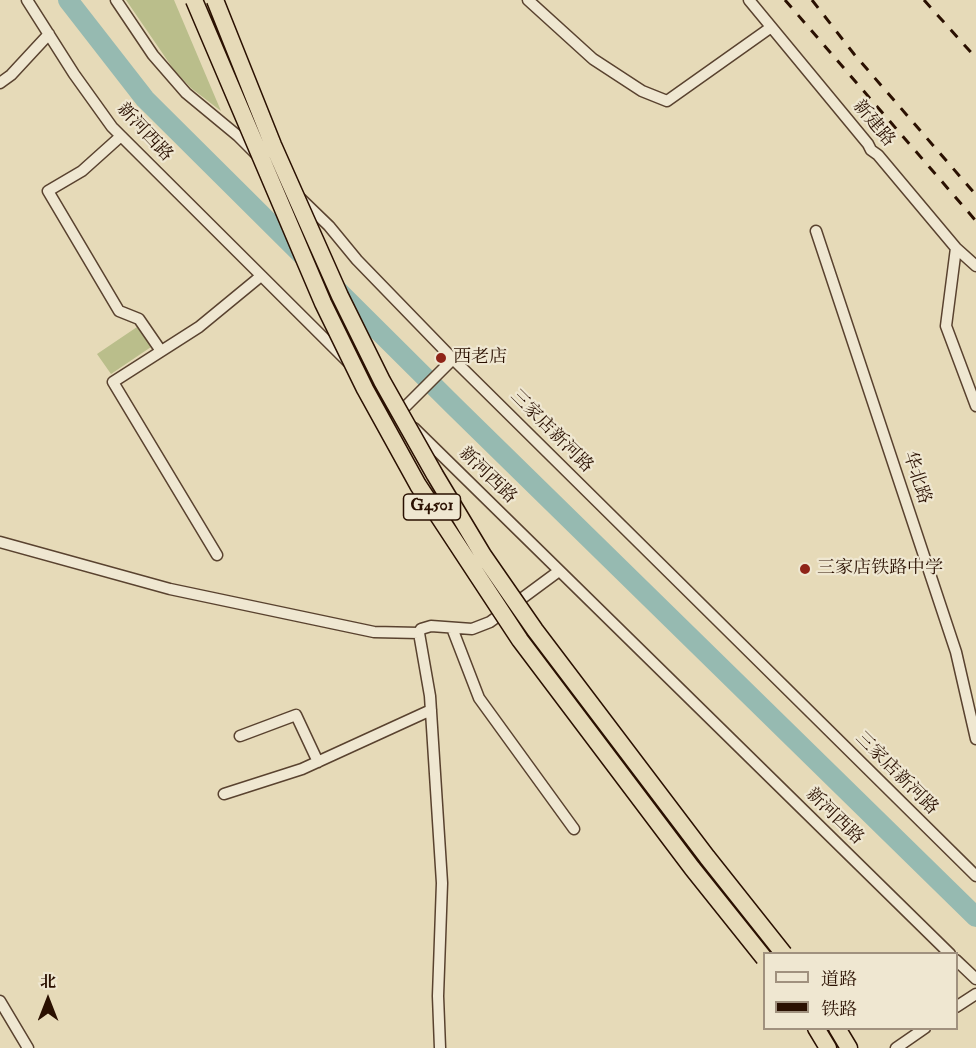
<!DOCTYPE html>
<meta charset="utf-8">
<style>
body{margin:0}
#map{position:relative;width:976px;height:1048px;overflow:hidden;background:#e6dab8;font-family:"IM FELL Double Pica","Noto Serif SC",serif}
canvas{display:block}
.legend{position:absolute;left:763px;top:952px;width:195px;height:78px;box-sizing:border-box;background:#efe7d1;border:2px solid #a0917e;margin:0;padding:8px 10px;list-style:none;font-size:18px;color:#2a1001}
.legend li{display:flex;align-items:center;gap:12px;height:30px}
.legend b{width:30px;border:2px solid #a0917e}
.north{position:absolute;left:18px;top:970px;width:60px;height:60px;-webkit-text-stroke:4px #efe7d1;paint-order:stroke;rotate:0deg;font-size:16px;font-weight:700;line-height:24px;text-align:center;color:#2a1001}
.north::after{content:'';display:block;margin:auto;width:21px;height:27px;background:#2a1001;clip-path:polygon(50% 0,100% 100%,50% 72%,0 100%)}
</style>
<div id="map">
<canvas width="976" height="1048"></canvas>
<ul class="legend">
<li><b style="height:8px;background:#efe7d1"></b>道路</li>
<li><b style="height:8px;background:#2a1001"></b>铁路</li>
</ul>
<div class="north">北</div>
</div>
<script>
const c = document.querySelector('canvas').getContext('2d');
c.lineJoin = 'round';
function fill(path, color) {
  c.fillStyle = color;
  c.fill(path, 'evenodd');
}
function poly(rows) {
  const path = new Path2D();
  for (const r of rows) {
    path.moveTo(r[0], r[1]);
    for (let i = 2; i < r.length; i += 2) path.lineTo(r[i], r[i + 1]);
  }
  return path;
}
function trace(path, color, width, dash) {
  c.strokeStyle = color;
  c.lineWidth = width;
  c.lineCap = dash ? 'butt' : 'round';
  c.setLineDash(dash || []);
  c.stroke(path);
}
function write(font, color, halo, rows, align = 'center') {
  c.font = font + ' "IM FELL Double Pica","Noto Serif SC",serif';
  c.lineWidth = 4.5;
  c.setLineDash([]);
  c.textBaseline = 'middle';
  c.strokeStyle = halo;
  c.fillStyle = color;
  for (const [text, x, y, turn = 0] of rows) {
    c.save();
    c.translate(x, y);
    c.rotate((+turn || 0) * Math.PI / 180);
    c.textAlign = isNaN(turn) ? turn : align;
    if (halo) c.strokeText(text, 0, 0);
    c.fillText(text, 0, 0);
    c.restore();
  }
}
const green = poly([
 [126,0,174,0,221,111,191,88,174,70],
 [137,327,151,347,111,374,97,354]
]);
const river = poly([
 [68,0,145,99,455,407,976,917]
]);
const minor = poly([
 [27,0,74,74,112,127,348,362],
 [116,0,153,55,186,93,238,136,256,154],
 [528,0,593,59,642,91,667,101,770,28],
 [749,0,868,144,871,150,878,155,956,248,976,266],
 [0,83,11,75,49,34],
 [121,136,82,171,48,191,119,311,139,319,161,351],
 [299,197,329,226,357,260,453,359,976,876],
 [816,231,956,652,976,739],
 [956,248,946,326,976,406],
 [365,379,390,404],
 [399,413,453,359],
 [414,428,950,954],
 [0,542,170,589,374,632,419,633,421,629,431,626,472,629,490,622,559,571],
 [217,555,113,382,199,327,261,276],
 [452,628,479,698,574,829],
 [419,633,430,696,442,883,438,996,440,1048],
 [240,736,296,715,318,762],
 [224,794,302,769,431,710],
 [956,960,976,979],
 [0,1001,28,1048],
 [956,1007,976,994],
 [896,1048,925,1028]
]);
const highway = poly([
 [816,1028,828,1048],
 [837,1028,849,1048]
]);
const rail = poly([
 [785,0,976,221],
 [812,0,854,54,976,195],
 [924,0,976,58]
]);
const highwayBridge = poly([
 [194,0,323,303,365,389,418,485,520,640,692,868,764,958],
 [215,0,273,145,340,296,382,381,435,475,483,555,535,630,707,857,784,954]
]);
const markers = [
 [441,358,6,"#8f2418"],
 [805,569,6,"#8f2418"]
];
const shields = [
 [432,507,57]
];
const shieldNames = [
 ["G4501",432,507]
];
const streetNames = [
 ["新建路",873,124,50],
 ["新河西路",144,133,47],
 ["三家店新河路",551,432,45],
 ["新河西路",487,476,44],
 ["华北路",916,478,72],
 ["三家店新河路",896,774,45],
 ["新河西路",834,817,44]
];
const poiNames = [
 ["西老店",453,358],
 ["三家店铁路中学",817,569]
];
fill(green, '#babe8b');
trace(river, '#96bab1', 20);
trace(minor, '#59422f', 13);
trace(highway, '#2a1001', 19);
trace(minor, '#efe7d1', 10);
trace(highway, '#e6dab8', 16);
trace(rail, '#2a1001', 3, [10, 10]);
trace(highwayBridge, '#2a1001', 19, []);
trace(highwayBridge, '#e6dab8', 16);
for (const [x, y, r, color] of markers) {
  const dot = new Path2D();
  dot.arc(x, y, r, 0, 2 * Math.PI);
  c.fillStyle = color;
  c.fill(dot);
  trace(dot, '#efe7d1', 2);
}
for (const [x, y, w] of shields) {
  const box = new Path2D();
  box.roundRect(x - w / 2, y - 13, w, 26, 4.5);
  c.fillStyle = '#efe7d1';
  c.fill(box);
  trace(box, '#2a1001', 1.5);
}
write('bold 16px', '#2a1001', null, shieldNames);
write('18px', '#2a1001', '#efe7d1', streetNames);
write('18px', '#2a1001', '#efe7d1', poiNames, 'left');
</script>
